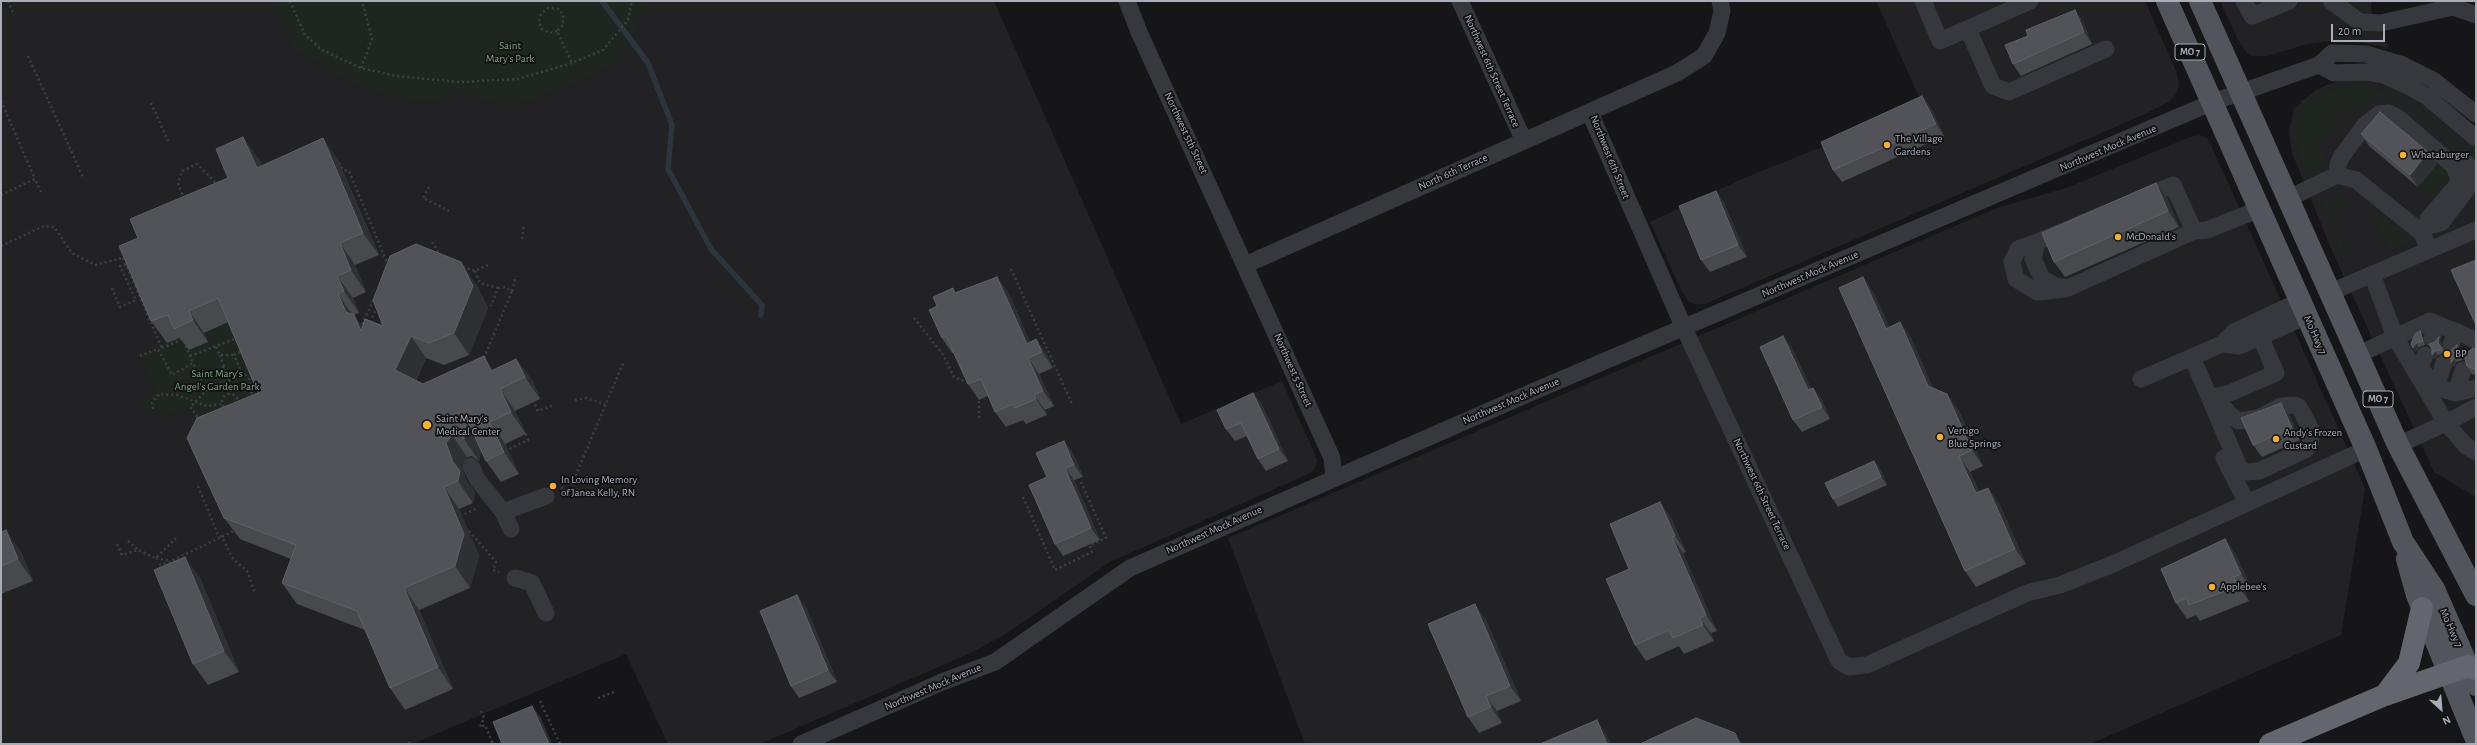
<!DOCTYPE html>
<style>
body{margin:0}
#map{position:relative;width:2477px;height:745px;overflow:hidden;background:#161618;font-family:"Alegreya Sans",sans-serif}
canvas{display:block}
.frame{position:absolute;inset:0;border:2px solid #a8adb8;pointer-events:none}
.north{position:absolute;left:2421px;top:689px;width:40px;height:40px;-webkit-text-stroke:3px #111113;paint-order:stroke;rotate:154deg;font-size:11px;font-weight:700;line-height:16px;text-align:center;color:#a8adb8}
.north::after{content:'';display:block;margin:auto;width:14px;height:18px;background:#a8adb8;clip-path:polygon(50% 0,100% 100%,50% 72%,0 100%)}
.scale{position:absolute;left:2331px;top:24px;width:54px;height:18px;box-sizing:border-box;border:2px solid #a8adb8;border-top:0;padding-left:5px;font-size:12px;line-height:14px;white-space:nowrap;color:#a8adb8;-webkit-text-stroke:3px #111113;paint-order:stroke}
</style>
<div id="map">
<canvas width="2477" height="745"></canvas>
<div class="frame"></div>
<div class="north">N</div>
<div class="scale">20 m</div>
</div>
<script>
const c = document.querySelector('canvas').getContext('2d');
c.lineJoin = 'round';
function fill(path, color) {
  c.fillStyle = color;
  c.fill(path, 'evenodd');
}
function poly(rows) {
  const path = new Path2D();
  for (const r of rows) {
    if (r.length === 3) {
      path.moveTo(r[0] + r[2], r[1]);
      path.arc(r[0], r[1], r[2], 0, 2 * Math.PI);
      continue;
    }
    path.moveTo(r[0], r[1]);
    for (let i = 2; i < r.length; i += 2) path.lineTo(r[i], r[i + 1]);
  }
  return path;
}
function trace(path, color, width, dash) {
  c.strokeStyle = color;
  c.lineWidth = width;
  c.lineCap = dash ? 'butt' : 'round';
  c.setLineDash(dash || []);
  c.stroke(path);
}
function write(font, color, halo, rows, align = 'center') {
  c.font = font + ' "Alegreya Sans",sans-serif';
  c.lineWidth = 3.5;
  c.setLineDash([]);
  c.textBaseline = 'middle';
  c.strokeStyle = halo;
  c.fillStyle = color;
  for (const [text, x, y, turn = 0] of rows) {
    c.save();
    c.translate(x, y);
    c.rotate((+turn || 0) * Math.PI / 180);
    c.textAlign = isNaN(turn) ? turn : align;
    if (halo) c.strokeText(text, 0, 0);
    c.fillText(text, 0, 0);
    c.restore();
  }
}
const built = poly([
 [1,1,994,1,1181,424,1282,381,1318,461,1313,471,1306,475,1110,562,1007,633,971,653,760,744,668,744,626,654,412,744,1,744],
 [1876,1,2145,1,2176,71,2179,85,2176,94,2169,102,2143,115,1705,304,1694,304,1688,301,1681,290,1650,222,1742,179,1923,106],
 [2220,1,2371,1,2371,10,2389,48,2352,41,2332,41,2307,44,2268,56,2252,56,2247,53,2238,40],
 [2349,80,2381,84,2398,90,2431,110,2476,148,2476,497,2434,472,2333,253,2292,153,2289,130,2294,109,2316,90,2332,83],
 [2200,135,2207,138,2212,147,2365,488,2341,635,2090,744,1305,744,1228,538,1997,208,2069,187,2190,137]
]);
const green = poly([
 [273,1,648,1,646,15,615,63,568,86,514,106,460,95,427,102,404,99,353,84,294,48],
 [2358,79,2387,86,2419,102,2476,148,2476,150,2419,104,2401,94,2377,85,2360,82,2339,84,2317,92,2303,104,2300,102,2326,85],
 [2362,86,2396,96,2420,110,2476,156,2476,164,2407,103,2388,97,2374,100,2363,111,2360,111,2350,104,2314,146,2325,155,2326,160,2307,174,2299,155,2296,134,2298,121,2305,108,2321,95,2334,90],
 [2413,138,2453,176,2436,202,2418,187,2437,164,2410,142],
 [2333,197,2344,204,2342,208,2332,213,2335,220,2332,222,2348,258,2344,260,2320,201],
 [2373,209,2409,238,2408,242,2393,251,2389,250,2371,210],
 [233,320,274,415,204,442,189,407,160,419,153,409,150,411,139,401,157,393,139,354,183,337,204,333]
]);
const stream = poly([
 [602,1,648,63,672,125,668,169,711,249,762,305,761,315]
]);
const path = poly([
 [8,1,14,15],
 [290,1,305,35,322,50,361,68,396,76,460,82,518,79,572,63,603,50,628,20,632,1],
 [557,31,550,33,542,29,539,22,541,14,548,8,558,9,563,14,563,25,557,31,572,63],
 [28,56,83,177],
 [361,68,372,39,362,1],
 [1,101,35,179],
 [151,103,168,141],
 [336,161,338,160,343,170,349,171,388,265],
 [429,187,423,198,449,211],
 [1,195,35,179,41,192],
 [184,199,178,183,182,171,197,164,215,182,220,183],
 [522,239,524,225],
 [432,242,440,255],
 [1,246,44,226,54,227,72,253,95,265,126,257],
 [123,258,162,348],
 [463,267,475,271,490,264],
 [1011,269,1072,404],
 [475,271,480,283,498,288,491,306],
 [112,288,120,307,136,300,120,266,126,265],
 [498,288,504,287,512,291,516,276],
 [914,318,942,353,954,377,969,383],
 [370,322,377,307],
 [360,329,374,299],
 [216,347,220,355,234,355],
 [162,348,183,339,193,363],
 [220,355,224,367],
 [140,356,158,349,172,375,193,363,201,379,224,367,229,380,231,375,237,373,240,369,250,380,250,392,256,396],
 [190,356,237,338],
 [484,358,512,291],
 [240,369,234,355,242,351],
 [230,402,8],
 [533,400,538,411,554,405],
 [575,400,586,398,605,404],
 [153,409,152,402,159,394,177,395,207,406,222,404],
 [979,418,979,400],
 [200,421,190,407,207,390,229,380,231,394],
 [505,451,528,440,525,432],
 [198,486,218,535,222,537,233,559,247,571,255,593],
 [561,488,569,491,624,361],
 [1023,497,1055,570,1092,552,1090,545,1106,538,1080,480],
 [460,516,478,508],
 [469,531,496,562,493,570,499,572],
 [128,541,138,550],
 [117,544,122,555,138,550,156,558,176,538],
 [156,558,171,561],
 [172,564,171,561,236,530],
 [159,565,170,562],
 [598,698,614,692],
 [540,701,560,744],
 [481,711,484,718,480,727,485,725,493,744],
 [409,742,410,744]
]);
const minor = poly([
 [1127,1,1139,32,1332,458,1334,478],
 [1460,1,1524,141],
 [1923,1,1940,41,2030,1],
 [2244,1,2252,16,2289,1],
 [2331,1,2360,22,2381,23,2453,7,2476,15],
 [1968,29,1993,86,2009,92,2106,49],
 [2319,65,2334,73,2365,72,2383,75,2406,85,2426,96,2476,138],
 [1590,113,1684,328,1839,661,1849,667,1867,665,2027,593,2060,585,2113,564,2366,449],
 [2337,175,2338,164,2342,156,2364,126,2379,114,2389,113,2397,117,2454,166,2458,177,2458,184,2428,219,2428,226,2422,233],
 [2173,185,2194,231,2068,288,2055,286,2042,278,2033,259,2037,242,2173,185],
 [2289,198,2337,175,2356,180,2422,233,2429,249],
 [2428,226,2441,223,2473,181,2473,172,2467,164,2460,160,2447,160],
 [2194,231,2207,230,2260,209],
 [2037,242,2018,249,2012,262,2016,279,2037,292,2065,289],
 [1245,265,1677,73,1704,56,1717,33,1722,11,1720,1],
 [2372,274,2395,337,2446,423,2476,407],
 [2331,292,2476,230],
 [2432,338,2437,324],
 [2222,344,2239,346,2307,316],
 [2451,345,2456,331],
 [2359,354,2430,321,2476,340],
 [2425,355,2420,368,2429,379],
 [2192,357,2240,469,2247,472,2259,471,2305,450,2310,444,2312,431,2299,407,2294,405,2281,406,2258,418,2239,421,2231,416,2220,403,2210,398],
 [2444,363,2436,387,2456,393,2476,388],
 [2141,379,2222,344,2234,332,2300,301],
 [2456,393,2463,370],
 [2210,398,2230,393,2276,373,2260,336],
 [2398,445,2446,423,2466,446,2476,452],
 [2224,458,2247,503],
 [471,466,477,479,503,512,511,529],
 [503,512,546,496],
 [515,578,532,583,546,613],
 [801,744,942,682,995,662,1130,568,1532,392,2213,102,2319,65,2332,53,2366,54,2403,65,2433,80,2476,114]
]);
const major = poly([
 [2167,1,2366,449,2403,542,2434,589,2476,685],
 [2200,1,2398,445,2476,595],
 [2407,559,2417,595,2476,739]
]);
const highway = poly([
 [2385,695,2409,663,2422,608],
 [2270,744,2385,695,2468,666,2476,669]
]);
const wall = poly([
 [2075,10,2083,22,2092,44,2021,76,2013,64,2028,36],
 [1922,96,1931,108,1944,136,1842,182,1833,170],
 [2361,134,2428,152,2437,164,2418,187,2369,146],
 [259,159,262,166,338,160,379,255,355,265,366,292,353,298,359,313,354,315,362,327,383,326,476,284,488,308,469,355,444,365,426,358,416,381,423,384,484,356,493,370,516,359,532,380,540,399,515,411,526,434,505,444,519,474,501,482,486,461,481,450,479,461,472,456,467,457,461,465,467,482,475,492,473,503,459,509,479,556,470,588,419,610,453,689,405,710,390,688,365,630,297,604,282,583,291,559,240,539,224,518,258,393,228,322,204,333,208,342,189,350,180,338,167,343,151,321,138,238],
 [2156,183,2167,198,2179,227,2065,277,2054,262],
 [1716,191,1724,203,1747,257,1710,272,1701,260],
 [997,277,1008,292,1030,342,1036,339,1047,355,1053,368,1039,374,1054,406,1045,410,1047,415,1026,424,1023,420,1006,427,995,412,988,396,979,400,968,384,954,353,952,353,942,338,937,306,956,292],
 [1874,293,1889,327,1900,322,1911,338,1933,388,1958,409,1983,466,1970,472,1979,491,1999,503,2026,564,1976,587,1965,571],
 [2420,331,2422,336,2425,345,2419,347,2415,352,2415,334],
 [1783,336,1792,348,1811,389,1813,388,1822,400,1830,419,1802,432,1793,420],
 [2442,342,2441,347,2446,353,2438,355,2435,359,2432,355],
 [2457,345,2460,350,2459,355,2463,360,2456,362,2454,367,2451,357,2450,351],
 [2476,350,2476,375,2472,374,2467,366],
 [1253,393,1262,405,1288,461,1266,471,1258,459,1247,436,1235,441,1226,429],
 [2289,415,2300,440,2262,457,2253,445],
 [1073,453,1083,477,1074,480,1100,540,1063,556,1055,544,1047,477],
 [1874,461,1880,469,1887,485,1838,507,1833,499],
 [1660,502,1671,518,1686,552,1683,553,1717,631,1711,633,1714,641,1684,654,1679,646,1646,661,1635,645,1629,569],
 [1,532,21,552,33,581,1,594],
 [2225,539,2236,555,2252,589,2245,592,2249,601,2200,621,2196,615,2187,619,2176,603],
 [200,578,239,672,208,685,193,664],
 [806,607,837,682,799,698,791,686],
 [1486,620,1521,701,1497,711,1502,723,1479,733,1468,717]
]);
const shadedWall = poly([
 [2075,10,2083,22,2092,44,2084,32],
 [1922,96,1931,108,1944,136,1936,124],
 [243,137,259,159,272,190,257,168],
 [323,138,338,160,379,255,363,233],
 [2428,152,2437,164,2418,187,2410,175],
 [2156,183,2167,198,2179,227,2168,211],
 [1716,191,1724,203,1747,257,1738,245],
 [340,243,355,265,366,292,351,270],
 [461,262,476,284,488,308,469,355,454,333],
 [337,276,353,298,359,313,344,291],
 [997,277,1008,292,1036,355,1027,344],
 [1863,277,1874,293,1897,344,1886,329],
 [338,294,353,316,346,312],
 [189,311,204,333,208,342,193,320],
 [354,315,369,336,361,331],
 [1900,322,1911,338,1939,402,1928,386],
 [411,336,426,358,411,392,395,370],
 [1783,336,1792,348,1817,402,1808,390],
 [2439,337,2442,342,2441,347,2438,343],
 [1036,339,1047,355,1053,368,1042,352],
 [2416,343,2419,347,2415,352,2413,348],
 [2457,345,2460,350,2459,355,2463,360,2456,350],
 [2435,351,2438,355,2435,359,2432,355],
 [484,356,499,378,491,371],
 [1028,358,1039,374,1054,406,1043,391],
 [2454,358,2456,362,2454,367,2451,363],
 [516,359,532,380,540,399,525,377],
 [1813,388,1822,400,1830,419,1822,407],
 [500,389,515,411,526,434,511,412],
 [1253,393,1262,405,1288,461,1279,449],
 [1947,394,1958,409,1983,466,1972,450],
 [1034,395,1045,410,1047,415,1036,399],
 [2281,403,2289,415,2300,440,2292,428],
 [467,420,482,441,479,461,464,439],
 [490,422,505,444,519,474,504,452],
 [452,435,467,457,461,465,467,482,475,492,473,503,458,481,453,462,446,443],
 [1064,441,1073,453,1083,477,1074,465],
 [1959,456,1970,472,1987,508,1976,493],
 [1874,461,1880,469,1887,485,1881,477],
 [1065,468,1074,480,1100,540,1091,528],
 [444,487,459,509,479,556,470,588,455,566],
 [1988,488,1999,503,2026,564,2015,549],
 [1660,502,1671,518,1686,552,1675,536],
 [6,530,21,552,33,581,18,559],
 [1672,537,1683,553,1717,631,1706,615],
 [2225,539,2236,555,2252,589,2241,574],
 [185,557,200,578,239,672,224,651],
 [2234,577,2245,592,2249,601,2238,586],
 [404,588,419,610,453,689,438,667],
 [797,595,806,607,837,682,828,670],
 [1475,604,1486,620,1521,701,1510,686],
 [1700,618,1711,633,1714,641,1703,625],
 [1486,696,1497,711,1502,723,1491,707],
 [532,706,541,718,552,744,549,744],
 [1597,720,1607,735,1611,744,1607,744],
 [1735,733,1742,744,1740,744]
]);
const building = poly([
 [2075,10,2084,32,2013,64,2005,45,2028,36,2026,30,2075,10],
 [1922,96,1936,124,1833,170,1821,142,1922,96],
 [2380,112,2428,152,2410,175,2361,134,2380,112],
 [243,137,257,168,323,138,363,233,340,243,351,270,337,276,344,291,338,294,346,312,354,315,361,331,365,319,383,326,373,300,390,256,416,244,461,262,473,286,454,333,429,343,411,336,395,370,423,384,484,356,491,371,516,359,525,377,500,389,511,412,490,422,504,452,486,461,467,420,464,439,457,434,452,435,446,443,453,462,460,471,458,481,444,487,464,534,455,566,404,588,438,667,390,688,357,611,282,583,296,545,224,518,187,438,197,418,258,393,218,298,189,311,193,320,174,329,168,315,151,321,119,246,138,238,130,219,228,178,216,149,243,137],
 [2156,183,2168,211,2054,262,2042,233,2156,183],
 [1716,191,1738,245,1701,260,1679,206,1716,191],
 [2476,260,2476,324,2475,323,2451,270,2476,260],
 [997,277,1027,344,1036,339,1042,352,1028,358,1043,391,1034,395,1036,399,1015,408,1013,404,995,412,981,379,968,384,946,336,942,338,929,310,937,306,933,297,953,288,955,293,997,277],
 [1863,277,1886,329,1900,322,1928,386,1947,394,1972,450,1959,456,1976,493,1988,488,2015,549,1965,571,1839,288,1863,277],
 [2420,331,2423,341,2416,343,2413,348,2411,344,2415,334,2420,331],
 [1783,336,1808,390,1813,388,1822,407,1793,420,1760,347,1783,336],
 [2439,337,2438,343,2443,349,2435,351,2432,355,2432,349,2429,344,2435,342,2439,337],
 [2457,345,2456,350,2460,356,2454,358,2451,363,2451,356,2446,350,2450,351,2457,345],
 [2473,348,2476,350,2476,370,2467,366,2464,355,2473,348],
 [1253,393,1279,449,1258,459,1241,423,1226,429,1217,410,1253,393],
 [2281,403,2292,428,2253,445,2241,418,2281,403],
 [1064,441,1074,465,1065,468,1091,528,1055,544,1029,485,1047,477,1036,453,1064,441],
 [1874,461,1881,477,1833,499,1825,483,1874,461],
 [1660,502,1675,536,1672,537,1706,615,1700,618,1703,625,1673,638,1669,630,1635,645,1606,579,1629,569,1610,524,1660,502],
 [6,530,18,559,1,566,1,532,6,530],
 [2225,539,2241,574,2234,577,2238,586,2189,605,2186,598,2176,603,2161,569,2225,539],
 [185,557,224,651,193,664,154,570,185,557],
 [797,595,828,670,791,686,760,611,797,595],
 [1475,604,1510,686,1486,696,1491,707,1468,717,1428,624,1475,604],
 [532,706,549,744,502,744,493,722,532,706],
 [1696,718,1735,733,1740,744,1640,744,1696,718],
 [1597,720,1607,744,1540,744,1597,720]
]);
const markers = [
 [1887,145,4,"#f2b134"],
 [2403,155,4,"#f2b134"],
 [2118,237,4,"#f2b134"],
 [2447,354,4,"#f2b134"],
 [427,425,5,"#f2b134"],
 [1940,437,4,"#f2b134"],
 [2276,439,4,"#f2b134"],
 [553,486,4,"#f2b134"],
 [2212,587,4,"#f2b134"]
];
const shields = [
 [2190,52,30],
 [2378,399,30]
];
const shieldNames = [
 ["MO 7",2190,52],
 ["MO 7",2378,399]
];
const parkNames = [
 ["Saint",510,46],
 ["Mary's Park",510,59],
 ["Saint Mary's",217,374],
 ["Angel's Garden Park",217,387]
];
const streetNames = [
 ["Northwest 6th Street Terrace",1492,71,66],
 ["Northwest 5th Street",1186,133,65],
 ["Northwest Mock Avenue",2108,148,-23],
 ["Northwest 6th Street",1610,157,68],
 ["North 6th Terrace",1453,172,-24],
 ["Northwest Mock Avenue",1810,274,-23],
 ["Mo Hwy 7",2315,335,66],
 ["Northwest 5 Street",1293,370,66],
 ["Northwest Mock Avenue",1511,401,-23],
 ["Northwest 6th Street Terrace",1762,494,65],
 ["Northwest Mock Avenue",1214,530,-24],
 ["Mo Hwy 7",2451,628,66],
 ["Northwest Mock Avenue",933,687,-23]
];
const poiNames = [
 ["The Village",1895,139],
 ["Gardens",1895,152],
 ["Whataburger",2411,155],
 ["McDonald's",2126,237],
 ["BP",2455,354],
 ["Saint Mary's",436,419],
 ["Medical Center",436,432],
 ["Vertigo",1948,431],
 ["Blue Springs",1948,444],
 ["Andy's Frozen",2284,433],
 ["Custard",2284,446],
 ["In Loving Memory",561,480],
 ["of Janea Kelly, RN",561,493],
 ["Applebee's",2220,587]
];
fill(built, '#222225');
fill(green, '#1e261f');
trace(stream, '#2c353c', 5.5);
trace(path, '#3d3f44', 2.5, [2, 3]);
trace(minor, '#37383d', 17);
trace(major, '#53555c', 22);
trace(highway, '#63666e', 22);
fill(wall, '#47494d');
fill(shadedWall, '#2f3033');
fill(building, '#525359');
trace(building, '#5f6168', 1);
for (const [x, y, r, color] of markers) {
  const dot = new Path2D();
  dot.arc(x, y, r, 0, 2 * Math.PI);
  c.fillStyle = color;
  c.fill(dot);
  trace(dot, '#111113', 1.5);
}
for (const [x, y, w] of shields) {
  const box = new Path2D();
  box.roundRect(x - w / 2, y - 8, w, 16, 3);
  c.fillStyle = '#111113';
  c.fill(box);
  trace(box, '#a8adb8', 1);
}
write('bold 10px', '#a8adb8', null, shieldNames);
write('11px', '#7fa381', '#111113', parkNames);
write('11px', '#a8adb8', '#111113', streetNames);
write('11px', '#a8adb8', '#111113', poiNames, 'left');
</script>
